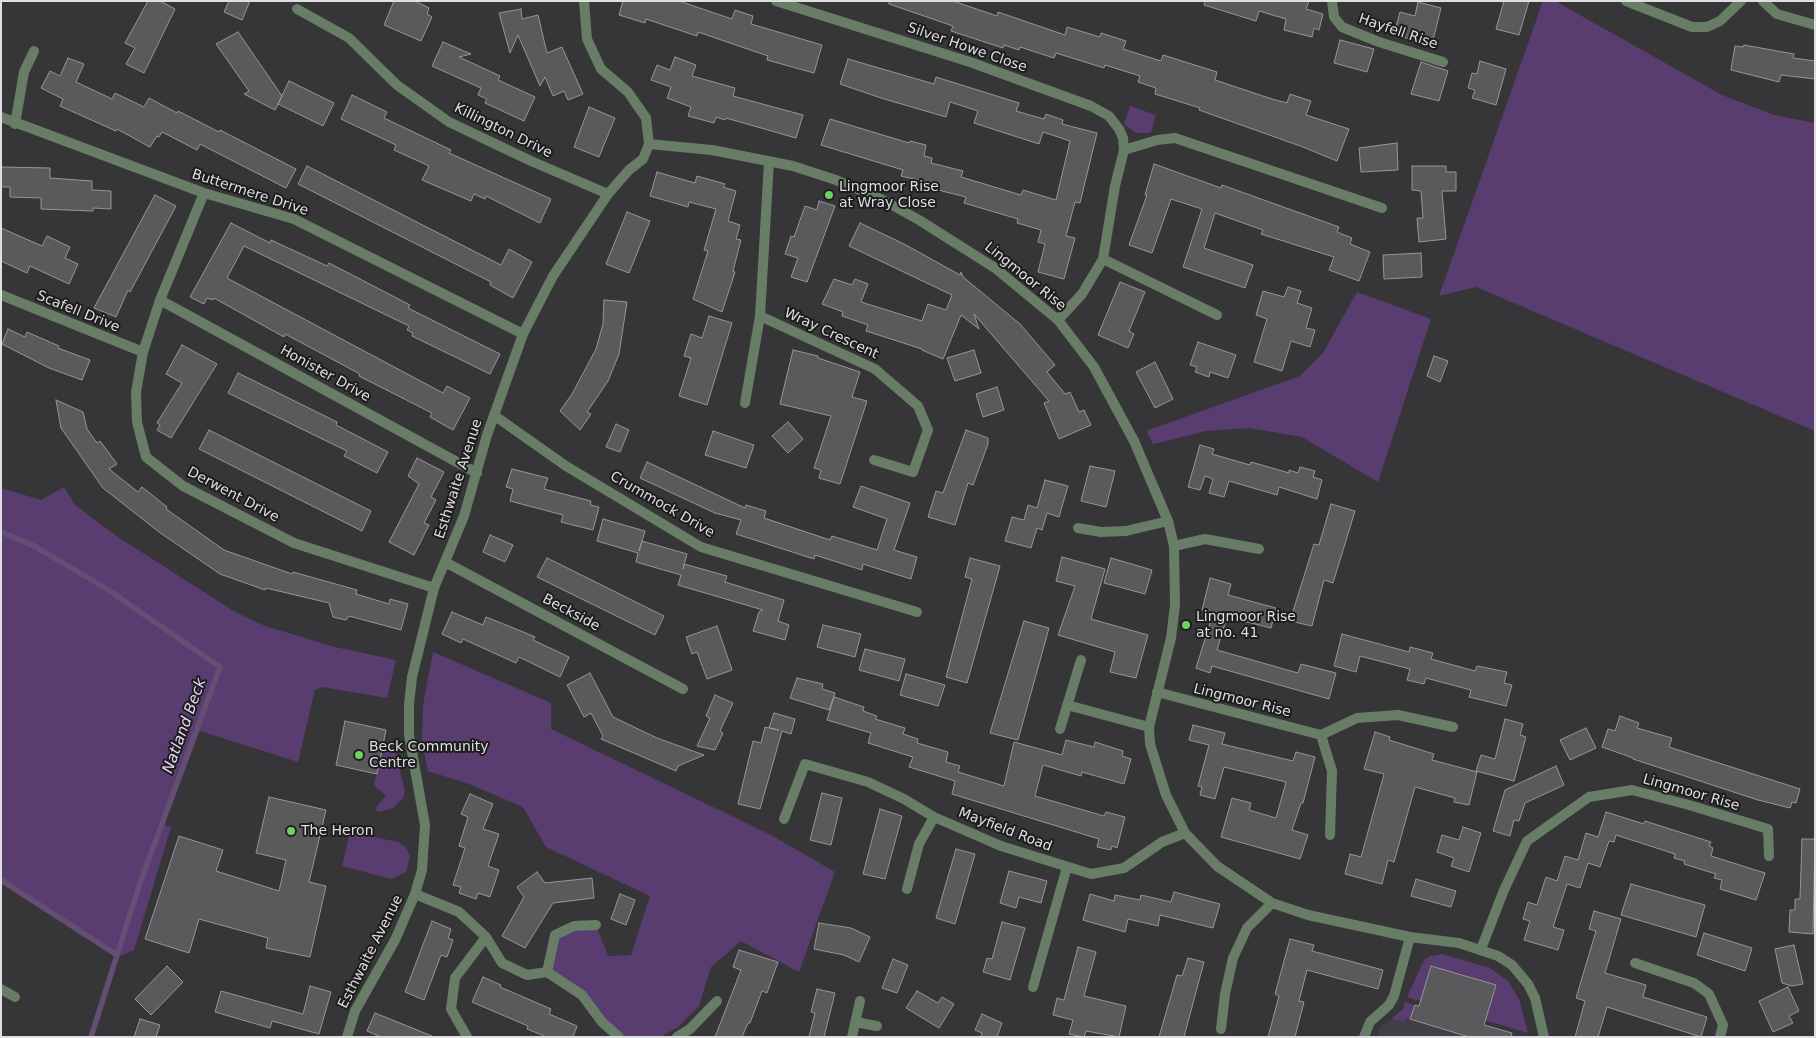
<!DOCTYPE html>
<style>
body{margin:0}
#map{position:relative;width:1816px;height:1038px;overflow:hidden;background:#363538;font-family:"DejaVu Sans",sans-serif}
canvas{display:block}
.frame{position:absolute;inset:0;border:2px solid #dfdee0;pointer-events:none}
</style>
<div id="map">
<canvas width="1816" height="1038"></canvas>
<div class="frame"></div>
</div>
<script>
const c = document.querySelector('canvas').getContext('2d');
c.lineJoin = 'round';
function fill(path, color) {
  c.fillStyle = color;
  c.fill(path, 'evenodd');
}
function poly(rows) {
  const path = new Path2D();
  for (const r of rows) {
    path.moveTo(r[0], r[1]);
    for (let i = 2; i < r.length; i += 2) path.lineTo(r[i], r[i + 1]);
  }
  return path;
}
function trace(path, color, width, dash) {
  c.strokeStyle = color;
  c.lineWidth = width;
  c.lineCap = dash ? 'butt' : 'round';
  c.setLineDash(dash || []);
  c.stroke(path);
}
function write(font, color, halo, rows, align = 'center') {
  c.font = font + ' "DejaVu Sans",sans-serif';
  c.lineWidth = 4;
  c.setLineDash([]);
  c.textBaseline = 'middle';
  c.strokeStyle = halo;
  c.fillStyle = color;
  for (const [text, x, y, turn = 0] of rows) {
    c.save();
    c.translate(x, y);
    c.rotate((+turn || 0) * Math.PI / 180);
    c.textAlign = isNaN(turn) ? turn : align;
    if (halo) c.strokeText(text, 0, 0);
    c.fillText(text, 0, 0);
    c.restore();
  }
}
const built = poly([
 [1415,1005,1467,1021,1462,1037,1377,1037,1379,1028,1391,1019,1404,1022,1406,1017,1410,1019]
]);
const green = poly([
 [1543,1,1555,1,1722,95,1774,115,1815,123,1815,431,1476,287,1439,296],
 [1130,106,1156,115,1151,133,1136,133,1124,124],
 [1357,292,1431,319,1378,482,1302,437,1250,428,1206,431,1153,444,1146,431,1300,376,1323,353],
 [64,487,75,505,115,535,235,612,265,626,335,647,396,660,387,698,322,687,315,690,298,762,197,730,162,824,171,827,134,950,120,956,1,880,1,488,41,500],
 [433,652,551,703,551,729,771,835,835,872,799,972,741,941,711,967,699,1006,678,1027,660,1037,619,1037,582,995,547,972,555,935,596,925,608,956,631,955,650,896,546,847,523,807,469,784,428,771,422,740,423,705],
 [383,743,397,746,397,758,405,791,403,798,393,808,378,812,375,809,386,795,374,786],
 [350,832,398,842,406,848,410,856,406,872,391,879,342,866],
 [1442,954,1490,968,1508,981,1519,999,1528,1033,1407,997,1424,960,1430,956],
 [1405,1002,1415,1005,1410,1019,1406,1018,1404,1022,1391,1019,1403,1009]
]);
const stream = poly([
 [1,532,34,546,107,589,220,667,139,886,91,1037],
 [1,880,117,955]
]);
const building = poly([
 [148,1,160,1,175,9,144,73,126,64,135,48,125,43,148,1],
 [229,1,250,1,242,20,224,12,229,1],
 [394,1,415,1,429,8,427,14,432,17,421,41,384,25,394,1],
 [623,1,679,1,732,19,735,10,753,16,751,24,822,45,814,73,767,60,768,56,698,32,697,36,646,19,645,23,619,15,623,1],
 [889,1,953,1,997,16,998,12,1065,35,1067,27,1100,37,1101,33,1126,41,1123,49,1161,61,1163,55,1217,72,1215,80,1272,99,1287,103,1290,94,1311,101,1306,115,1349,129,1337,161,1303,147,1199,110,1200,108,1155,94,1156,88,1138,82,1140,76,1105,65,1104,68,1056,53,1054,58,1020,47,1019,50,1004,45,1003,48,951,31,953,26,889,4,889,1],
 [1205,1,1309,1,1306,9,1323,14,1319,30,1314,28,1312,37,1284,30,1286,19,1259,11,1256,21,1204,5,1205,1],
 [1504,1,1529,1,1519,35,1496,29,1504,1],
 [1418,2,1441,8,1432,44,1394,35,1400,12,1415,16,1418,2],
 [521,9,522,19,538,15,547,53,562,47,583,94,568,100,564,91,553,96,545,77,540,86,518,35,510,53,499,13,521,9],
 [238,32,282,96,275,110,244,94,249,91,216,44,238,32],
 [1340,40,1374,49,1367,72,1334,63,1340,40],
 [443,42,471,54,459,57,500,76,498,80,535,97,524,121,485,103,487,99,478,95,481,88,432,66,443,42],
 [1744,45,1794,54,1793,58,1815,61,1815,79,1781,75,1779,82,1731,70,1735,46,1743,47,1744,45],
 [675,57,696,65,692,76,735,88,733,96,803,115,796,138,726,118,725,120,716,117,714,123,688,116,691,107,667,98,671,87,651,80,657,65,670,70,675,57],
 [68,58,84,64,76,82,112,99,115,93,144,107,149,98,177,113,178,111,219,132,220,130,296,169,286,188,200,144,197,150,162,132,159,137,157,136,150,147,117,129,116,131,60,106,63,99,41,88,50,71,60,76,68,58],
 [848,59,934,84,936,77,1019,103,1016,111,1044,119,1046,114,1063,120,1062,124,1097,133,1080,203,1075,202,1066,236,1075,238,1064,279,1038,272,1045,244,1038,242,1041,230,1017,223,1018,219,964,203,966,197,934,189,935,184,901,176,903,170,821,145,830,119,909,143,910,141,926,145,924,156,932,158,931,163,963,171,961,177,1021,195,1023,190,1056,200,1070,141,1043,132,1039,144,974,123,978,111,950,102,946,117,881,98,840,84,848,59],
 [1480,61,1506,69,1496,105,1472,98,1475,90,1468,88,1472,73,1477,74,1480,61],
 [1421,62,1448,71,1439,101,1411,94,1421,62],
 [289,81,334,103,323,126,278,104,289,81],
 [352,95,387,112,384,118,451,150,449,153,551,199,540,223,486,196,485,199,474,194,471,201,422,180,429,166,394,150,396,145,341,119,352,95],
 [589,107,615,118,599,157,574,147,589,107],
 [1397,143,1398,170,1361,172,1359,148,1397,143],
 [1154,164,1221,188,1222,185,1339,227,1337,232,1352,238,1350,244,1370,252,1359,281,1329,270,1334,257,1261,234,1263,230,1215,213,1204,248,1253,265,1245,288,1183,267,1202,209,1171,199,1152,253,1129,245,1147,195,1145,195,1154,164],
 [307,166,501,265,509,249,532,262,513,298,490,285,491,282,298,184,307,166],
 [1412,166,1446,166,1446,172,1456,172,1456,191,1442,191,1446,239,1419,242,1417,218,1423,218,1421,191,1412,190,1412,166],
 [1,167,50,168,50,178,92,181,92,190,111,191,111,209,93,208,93,211,41,209,41,198,10,197,10,187,1,187,1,167],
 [657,172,695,183,697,176,725,184,723,187,736,191,728,221,740,225,736,239,741,240,733,271,735,272,722,312,693,299,708,251,704,250,716,209,689,202,688,207,650,196,657,172],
 [155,195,176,206,130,292,128,290,116,317,94,308,155,195],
 [819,201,835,206,807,282,791,277,798,258,785,254,791,236,794,237,805,206,817,210,819,201],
 [627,212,650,221,629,273,606,264,627,212],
 [231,223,270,243,271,240,327,266,329,263,410,305,408,308,500,354,490,374,412,336,413,333,407,330,409,326,244,246,227,278,443,393,447,386,470,398,453,430,430,417,432,413,359,376,360,374,285,334,284,337,214,298,213,300,207,298,204,304,190,297,231,223],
 [860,223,904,244,960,275,961,272,963,277,1020,324,1055,365,1047,372,1065,394,1070,392,1079,412,1084,410,1091,425,1059,439,1044,403,1049,401,974,314,979,329,961,315,943,359,922,350,922,349,866,331,868,325,842,316,843,312,822,304,834,279,852,285,855,279,868,284,861,302,922,321,928,304,946,310,952,295,849,246,860,223],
 [1,228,42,246,47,236,70,247,65,258,78,264,69,284,30,266,27,273,1,261,1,228],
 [1421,253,1422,277,1384,279,1383,255,1421,253],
 [1120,282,1145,292,1129,331,1134,334,1128,348,1098,335,1120,282],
 [1288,287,1301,291,1297,303,1312,308,1306,328,1315,330,1310,347,1291,341,1282,371,1254,362,1267,319,1256,315,1263,291,1284,297,1288,287],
 [604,300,627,302,619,354,608,381,587,412,591,414,580,430,560,411,572,394,596,349,603,324,604,300],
 [709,316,732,323,707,405,679,396,691,358,684,356,691,334,702,338,709,316],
 [8,329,25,337,27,332,59,346,58,348,90,360,82,380,49,368,2,344,8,329],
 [1198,342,1236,355,1228,378,1210,372,1209,377,1195,372,1197,367,1190,365,1198,342],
 [182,345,217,364,171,438,157,430,160,425,157,423,182,383,166,374,182,345],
 [793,350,818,356,818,358,860,372,852,397,867,401,840,484,819,478,821,470,814,468,831,416,780,404,793,350],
 [974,350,981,373,955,381,947,358,974,350],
 [1434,356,1448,361,1440,382,1427,376,1434,356],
 [1155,362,1173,399,1155,408,1136,372,1155,362],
 [238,373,337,422,336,425,388,452,377,473,344,456,347,451,228,393,238,373],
 [997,387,1004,410,983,417,976,394,997,387],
 [56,400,83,412,87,429,97,443,100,441,117,464,109,469,138,492,142,487,167,507,166,509,224,550,292,574,293,572,357,590,356,594,389,604,390,599,408,604,401,630,349,616,346,620,333,617,329,603,266,588,265,590,220,574,159,532,103,488,61,428,56,400],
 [788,422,803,439,788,453,772,436,788,422],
 [616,424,629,430,620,452,606,447,616,424],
 [209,430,371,511,362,531,199,449,209,430],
 [966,430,988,438,988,444,973,485,968,483,955,525,928,517,936,491,943,493,966,430],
 [713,431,754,445,746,468,705,455,713,431],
 [1200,445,1214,449,1212,454,1250,465,1251,462,1289,473,1289,470,1298,473,1300,467,1315,471,1313,477,1322,480,1317,499,1279,487,1277,495,1229,481,1224,497,1209,493,1213,479,1205,476,1200,490,1188,487,1200,445],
 [417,458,444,472,431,497,436,500,424,523,429,525,414,555,389,542,419,484,408,476,417,458],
 [647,462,745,508,746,505,766,511,764,518,830,540,832,536,877,550,887,519,853,507,861,486,910,503,894,550,917,557,911,579,863,564,862,570,815,555,814,559,736,534,741,520,715,513,640,478,647,462],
 [1090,466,1115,471,1106,507,1081,501,1090,466],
 [512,469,548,478,544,489,591,501,590,505,599,507,593,530,561,522,563,515,510,501,513,489,506,487,512,469],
 [1045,480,1068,486,1059,517,1047,513,1042,530,1037,528,1031,548,1005,541,1012,517,1024,520,1028,505,1037,508,1045,480],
 [1331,504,1355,511,1333,583,1324,580,1312,626,1290,621,1314,544,1319,545,1331,504],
 [603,519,645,531,639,551,642,541,687,554,683,569,684,564,727,576,725,582,784,600,778,621,789,625,785,640,753,631,759,612,763,610,678,585,681,575,636,562,638,553,597,541,603,519],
 [490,535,513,545,505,562,483,552,490,535],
 [1062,557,1105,569,1091,619,1148,635,1136,678,1110,672,1115,652,1058,635,1075,586,1056,581,1062,557],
 [547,558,664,616,655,635,537,577,547,558],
 [970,558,1000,566,967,683,946,677,972,579,965,577,970,558],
 [1111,558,1152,570,1145,594,1104,583,1111,558],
 [1210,578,1231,584,1228,595,1276,608,1271,628,1227,617,1217,650,1298,673,1301,664,1336,673,1329,699,1212,666,1210,673,1196,668,1213,613,1202,610,1210,578],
 [452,612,483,625,486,617,521,631,535,637,533,640,569,657,560,677,519,657,516,663,463,639,461,643,442,634,452,612],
 [1024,621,1049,628,1018,740,990,733,1024,621],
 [823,625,861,634,855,657,817,647,823,625],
 [717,626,732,670,707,679,697,652,692,654,686,637,717,626],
 [1342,634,1409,652,1410,647,1433,653,1431,659,1475,671,1477,666,1507,672,1504,683,1512,685,1506,706,1469,697,1471,690,1426,678,1424,684,1407,680,1410,669,1360,656,1356,672,1334,666,1342,634],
 [865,649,905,659,899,681,859,670,865,649],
 [590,673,613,717,657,738,704,755,678,766,676,771,601,739,603,736,591,713,584,717,567,685,590,673],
 [906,674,945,685,938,706,900,695,906,674],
 [797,678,823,684,822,689,835,693,829,710,790,698,797,678],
 [715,695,733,703,720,731,723,733,715,750,697,746,710,718,706,716,715,695],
 [834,697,864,707,863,711,877,716,875,719,905,728,903,734,918,739,917,743,948,752,946,762,960,766,958,772,1004,786,1014,742,1062,755,1066,740,1094,747,1095,742,1123,751,1122,756,1131,759,1124,784,1082,772,1081,776,1043,765,1035,796,1104,816,1106,812,1125,817,1117,848,1112,846,1111,850,1097,847,1099,839,952,794,955,781,909,767,913,757,868,743,871,733,827,720,834,697],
 [774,713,795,719,791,734,782,731,760,809,738,804,753,741,761,743,765,727,779,730,769,728,774,713],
 [1620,716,1639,723,1637,728,1672,738,1669,747,1800,789,1796,803,1792,802,1790,808,1758,800,1633,759,1633,758,1602,747,1608,729,1615,731,1620,716],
 [1505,719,1523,724,1520,735,1526,737,1514,781,1476,771,1481,755,1495,759,1505,719],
 [345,721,386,730,377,774,336,765,345,721],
 [1193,725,1225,733,1222,744,1293,761,1296,752,1315,757,1303,803,1301,803,1292,830,1308,835,1300,859,1221,837,1232,798,1251,803,1249,810,1276,818,1286,782,1224,767,1215,799,1200,795,1202,787,1198,786,1209,745,1189,740,1193,725],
 [1586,728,1596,748,1570,760,1560,740,1586,728],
 [1375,732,1390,737,1389,740,1434,754,1432,760,1477,772,1469,805,1454,802,1455,798,1415,787,1394,862,1388,860,1382,884,1345,874,1350,854,1361,857,1384,774,1364,769,1375,732],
 [1556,766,1564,785,1525,803,1519,821,1514,820,1510,836,1493,831,1505,790,1556,766],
 [822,793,842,798,831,845,810,840,822,793],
 [470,794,493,804,483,829,499,834,488,866,499,870,490,897,478,893,476,899,459,893,461,887,453,885,465,848,459,846,468,817,461,814,470,794],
 [269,797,326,810,309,882,326,886,310,957,266,948,268,938,199,919,189,953,145,939,179,836,223,850,216,871,279,891,286,860,256,853,269,797],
 [880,809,902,816,885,879,863,874,880,809],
 [1606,812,1644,824,1645,821,1711,842,1709,846,1713,848,1711,856,1765,873,1756,900,1720,889,1722,880,1714,878,1716,874,1684,864,1685,861,1674,858,1675,854,1616,835,1614,842,1609,841,1600,867,1588,863,1580,888,1567,884,1553,927,1564,930,1558,950,1524,940,1530,921,1523,919,1528,902,1537,905,1546,877,1557,881,1565,856,1578,860,1586,833,1598,837,1606,812],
 [1463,827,1481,833,1469,872,1451,866,1454,858,1437,852,1442,835,1459,840,1463,827],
 [1802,839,1815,839,1813,934,1789,932,1790,910,1795,910,1795,899,1800,899,1802,839],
 [956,849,975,854,955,924,936,918,956,849],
 [1009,871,1047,881,1041,903,1019,897,1016,908,1000,903,1009,871],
 [537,872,545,883,592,878,594,898,553,903,525,948,502,936,524,897,517,887,537,872],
 [1416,879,1456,891,1451,907,1411,896,1416,879],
 [1631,884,1705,905,1696,937,1621,915,1631,884],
 [1174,892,1220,904,1213,928,1160,915,1158,926,1128,919,1125,932,1083,920,1090,894,1114,901,1115,895,1140,900,1141,895,1171,902,1174,892],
 [620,894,635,900,626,925,611,919,620,894],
 [1594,911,1621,919,1605,973,1646,985,1643,997,1707,1017,1701,1037,1607,1007,1598,1037,1575,1037,1585,1001,1576,998,1596,931,1589,929,1594,911],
 [432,921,451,929,448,938,453,940,447,957,441,955,424,1000,405,992,432,921],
 [1002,922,1025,928,1010,980,983,972,987,958,992,959,1002,922],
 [819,923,851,928,870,937,859,962,844,955,814,949,819,923],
 [1704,933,1752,948,1745,971,1697,955,1704,933],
 [1290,939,1314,945,1312,951,1383,970,1378,989,1307,970,1299,1001,1304,1002,1295,1037,1268,1037,1279,996,1275,994,1290,939],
 [1794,945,1803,984,1792,986,1782,983,1775,949,1794,945],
 [1078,947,1096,952,1084,996,1126,1006,1119,1037,1086,1031,1084,1037,1069,1034,1073,1020,1053,1015,1057,998,1064,1000,1078,947],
 [739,950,778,962,767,993,762,991,750,1023,748,1023,742,1037,715,1037,741,970,733,967,739,950],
 [1188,958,1204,962,1184,1037,1159,1037,1177,975,1182,976,1188,958],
 [893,959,908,965,897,993,882,988,893,959],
 [167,966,183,982,151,1015,135,999,167,966],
 [1431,966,1496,985,1484,1025,1512,1033,1511,1037,1469,1037,1410,1019,1415,1005,1419,1006,1431,966],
 [483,977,501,985,500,987,551,1009,549,1014,577,1026,573,1037,547,1037,527,1029,528,1026,472,1002,483,977],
 [310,986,331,992,319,1034,272,1021,270,1028,215,1012,221,991,303,1014,310,986],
 [1788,987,1799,1011,1789,1016,1793,1023,1773,1032,1759,1001,1788,987],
 [817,989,835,993,824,1037,809,1037,815,1013,811,1012,817,989],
 [917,991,938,1003,942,997,954,1004,939,1028,906,1008,917,991],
 [375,1013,432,1036,432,1037,381,1037,367,1031,375,1013],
 [982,1014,1002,1023,997,1037,981,1037,982,1033,975,1030,982,1014],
 [140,1019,160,1025,156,1037,134,1037,140,1019]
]);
const minor = poly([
 [776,1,970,62,1091,106,1109,116,1119,129,1123,138,1124,150,1115,186,1103,259,1082,294,1058,320],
 [1332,1,1334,17,1342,27,1379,42,1443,62],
 [1626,1,1692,27,1707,27,1720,21,1741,1],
 [1763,1,1777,14,1815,25],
 [297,9,349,38,397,85,449,122,531,161,608,194],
 [1,117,204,193,294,219,523,334],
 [15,124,24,72,34,51],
 [649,144,712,150,793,166,836,180,883,200,919,220,995,268,1058,320,1094,367,1134,441,1168,521,1174,546,1175,605,1171,638,1149,727,1150,744,1166,795,1185,833,1217,866,1272,903,1308,915,1410,937,1459,943,1498,956,1512,965,1528,984,1535,998,1544,1037],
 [1124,150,1157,140,1175,138,1382,208],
 [769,161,760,316,875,369,918,406,928,430,913,472,874,460],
 [204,193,160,300,143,352,136,392,137,422,146,457,183,486,294,543,434,588],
 [1103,259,1217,315],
 [1,295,143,352],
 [160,300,477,473],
 [745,403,760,316],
 [495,416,566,466,701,547,917,612],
 [1078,528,1101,532,1126,531,1168,521],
 [1174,546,1205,539,1259,549],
 [445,562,683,689],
 [1157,692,1321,735,1357,718,1398,715,1453,727],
 [1067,705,1149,727],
 [1060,729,1081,660],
 [1321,735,1332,771,1330,835],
 [784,819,805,764,868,782,904,799,934,817,1001,846,1091,874,1124,868,1162,842,1185,833],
 [907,889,919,844,934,817],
 [415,894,459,912,486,937,502,963,527,975,547,972,582,995,602,1022,619,1037],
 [1481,949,1504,890,1527,841,1589,797,1632,790,1689,805,1768,829,1769,856],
 [1635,963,1694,983,1709,994,1723,1025,1720,1037],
 [547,972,555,935,574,926,596,925],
 [1033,987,1067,867],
 [1,989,15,997],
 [855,1022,877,1026],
 [1221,1029,1225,994,1233,958,1247,928,1272,903],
 [347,1037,355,1011,395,940,415,894,422,870,425,825,409,735,409,704,412,677,434,588,464,516,487,435,523,334,553,276,608,194,629,170,643,159,649,144,646,118,628,92,601,69,587,39,584,1],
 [467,1037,451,1009,455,978,486,937],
 [677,1037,690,1029,717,1001],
 [852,1037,860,1001],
 [1364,1037,1370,1022,1389,1005,1394,996,1410,937]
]);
const markers = [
 [829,195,5,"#6cd362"],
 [1186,625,5,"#6cd362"],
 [359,755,5,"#6cd362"],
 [291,831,5,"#6cd362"]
];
const streetNames = [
 ["Hayfell Rise",1398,32,19],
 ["Silver Howe Close",967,48,19],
 ["Killington Drive",503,131,26],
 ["Buttermere Drive",250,193,18],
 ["Lingmoor Rise",1025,277,39],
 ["Scafell Drive",78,312,22],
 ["Wray Crescent",831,334,25],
 ["Honister Drive",325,374,29],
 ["Esthwaite Avenue",459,479,-72],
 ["Derwent Drive",233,495,28],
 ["Crummock Drive",662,505,30],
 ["Beckside",571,613,28],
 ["Lingmoor Rise",1242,701,14],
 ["Lingmoor Rise",1691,793,16],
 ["Mayfield Road",1005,830,21],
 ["Esthwaite Avenue",371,952,-63]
];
const poiNames = [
 ["Lingmoor Rise",839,187],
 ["at Wray Close",839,203],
 ["Lingmoor Rise",1196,617],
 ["at no. 41",1196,633],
 ["Beck Community",369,747],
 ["Centre",369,763],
 ["The Heron",301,831]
];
const waterNames = [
 ["Natland Beck",185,726,-70]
];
fill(built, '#423e46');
fill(green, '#5a3d70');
trace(stream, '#654e74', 5.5);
fill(building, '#5a595b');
trace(building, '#979598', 1);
trace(minor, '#687d65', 10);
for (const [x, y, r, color] of markers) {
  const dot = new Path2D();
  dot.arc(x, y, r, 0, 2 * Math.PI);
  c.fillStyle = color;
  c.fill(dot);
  trace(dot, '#1e1d1e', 2);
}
write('14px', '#dfdee0', '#1e1d1e', streetNames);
write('14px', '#dfdee0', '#1e1d1e', poiNames, 'left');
write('italic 15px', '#e8d6f8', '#1e1d1e', waterNames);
</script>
